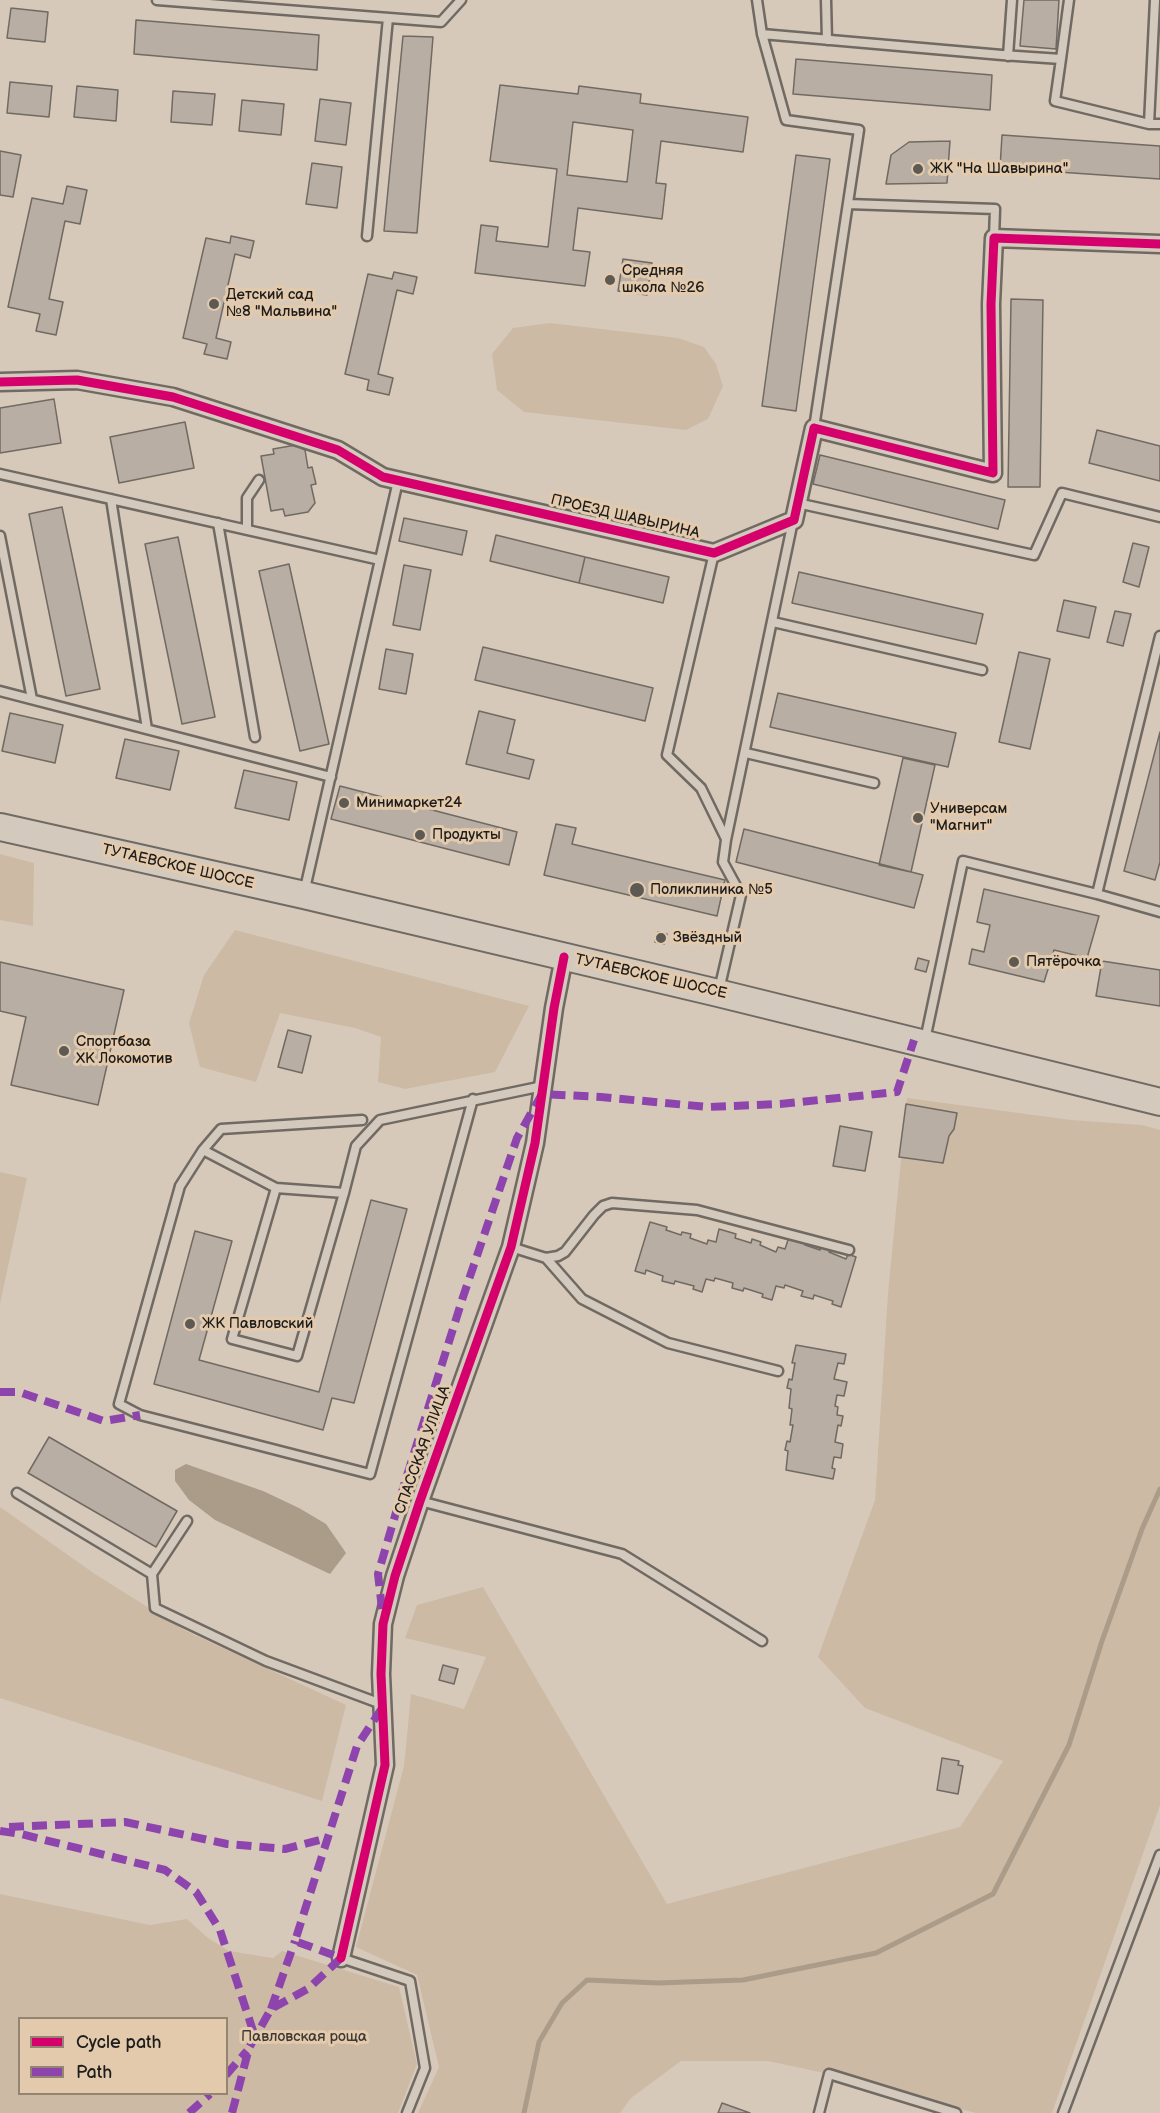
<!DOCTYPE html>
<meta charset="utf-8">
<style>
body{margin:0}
#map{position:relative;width:1160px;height:2113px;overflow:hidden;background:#d7c9b9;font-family:"Balsamiq Sans",sans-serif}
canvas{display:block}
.legend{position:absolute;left:18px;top:2017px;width:210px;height:78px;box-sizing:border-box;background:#e4caac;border:2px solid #948472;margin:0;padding:8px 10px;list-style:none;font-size:18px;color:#1c1c1c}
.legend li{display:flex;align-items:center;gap:12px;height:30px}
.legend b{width:30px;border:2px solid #948472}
</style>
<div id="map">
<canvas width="1160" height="2113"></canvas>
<ul class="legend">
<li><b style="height:8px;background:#d6006c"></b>Cycle path</li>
<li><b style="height:8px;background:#8e44ad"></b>Path</li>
</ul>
</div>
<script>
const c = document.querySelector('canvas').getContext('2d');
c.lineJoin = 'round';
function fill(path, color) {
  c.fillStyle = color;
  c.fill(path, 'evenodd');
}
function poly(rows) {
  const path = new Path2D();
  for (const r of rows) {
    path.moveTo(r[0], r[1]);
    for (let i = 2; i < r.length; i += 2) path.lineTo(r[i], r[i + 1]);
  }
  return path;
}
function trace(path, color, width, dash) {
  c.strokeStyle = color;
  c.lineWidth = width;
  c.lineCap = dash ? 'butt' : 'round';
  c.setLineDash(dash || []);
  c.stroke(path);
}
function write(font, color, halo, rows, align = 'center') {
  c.font = font + ' "Balsamiq Sans",sans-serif';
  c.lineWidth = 6;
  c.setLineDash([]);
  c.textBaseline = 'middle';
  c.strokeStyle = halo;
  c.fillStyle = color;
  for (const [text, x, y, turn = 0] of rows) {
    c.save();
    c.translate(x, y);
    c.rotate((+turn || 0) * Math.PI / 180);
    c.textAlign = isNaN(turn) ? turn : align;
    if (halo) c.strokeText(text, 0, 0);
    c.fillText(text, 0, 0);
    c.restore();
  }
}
const green = poly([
 [550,323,678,338,704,347,716,364,723,386,708,419,686,430,524,412,497,390,492,354,513,328],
 [0,854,34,863,33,926,0,920],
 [235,930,529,1006,495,1072,405,1089,378,1082,381,1037,355,1028,280,1013,256,1082,200,1067,189,1023,204,975],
 [907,1098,1071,1120,1142,1125,1160,1130,1160,1805,1052,2113,976,2113,829,2074,768,2061,681,2061,631,2098,620,2113,418,2113,439,2067,417,1975,356,1947,404,1766,411,1694,464,1709,486,1657,405,1638,417,1605,483,1587,667,1904,960,1827,1003,1761,865,1708,818,1657,875,1500,888,1293],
 [0,1172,27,1178,0,1304],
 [0,1507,95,1574,184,1630,346,1705,322,1801,0,1698],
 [0,1894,150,1925,187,1919,208,1938,229,1951,273,1958,282,1951,399,1987,417,2064,398,2113,0,2113],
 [20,2018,226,2018,226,2094,20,2094]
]);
const water = poly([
 [186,1464,263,1491,299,1508,326,1524,346,1553,330,1574,215,1520,189,1500,175,1481,175,1470]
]);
const stream = poly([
 [524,2113,539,2042,562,2003,587,1980,658,1983,743,1980,876,1953,993,1894,1069,1745,1102,1641,1142,1529,1160,1489]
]);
const building = poly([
 [1024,0,1059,0,1056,49,1020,46,1024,0],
 [11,8,48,12,45,42,7,38,11,8],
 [136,20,319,35,317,70,134,54,136,20],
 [403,36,433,37,417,233,384,231,403,36],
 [796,59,992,75,990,110,793,94,796,59],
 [10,82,52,86,49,117,7,113,10,82],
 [500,85,578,94,579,86,641,94,640,103,748,117,743,152,661,141,656,183,666,184,662,219,578,208,573,250,590,252,585,286,475,273,481,225,498,227,496,241,548,247,557,169,490,161,500,85],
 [573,122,633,130,627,182,567,175,573,122],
 [77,86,118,90,116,121,74,117,77,86],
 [173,91,215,94,212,125,171,122,173,91],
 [320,99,351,103,346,145,315,141,320,99],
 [242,100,284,104,281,135,239,131,242,100],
 [1002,135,1160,146,1160,179,1000,168,1002,135],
 [950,141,947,183,886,184,891,155,909,142,950,141],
 [0,151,21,155,13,197,0,195,0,151],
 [796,155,830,159,796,411,762,406,796,155],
 [312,163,342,167,337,208,306,204,312,163],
 [67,186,87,190,80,224,65,221,49,299,63,302,56,335,36,331,40,314,8,307,32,198,63,204,67,186],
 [231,236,254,241,250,258,235,254,216,338,231,342,227,359,204,354,207,344,183,338,206,238,230,243,231,236],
 [623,259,652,263,647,295,618,291,623,259],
 [394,272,417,277,413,294,397,290,378,374,393,378,389,395,367,390,369,380,345,374,368,274,392,279,394,272],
 [1011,299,1043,300,1040,487,1008,487,1011,299],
 [54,399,61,443,0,453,0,408,54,399],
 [185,422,194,468,119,483,110,437,185,422],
 [1097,430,1160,446,1160,481,1089,463,1097,430],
 [296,445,305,450,308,468,312,467,316,484,311,485,315,503,308,512,285,516,283,509,271,511,261,456,274,454,273,449,296,445],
 [820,455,1005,500,998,529,813,484,820,455],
 [62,507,100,689,66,696,29,514,62,507],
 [404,518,467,531,462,555,399,541,404,518],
 [496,535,585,557,579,583,490,561,496,535],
 [178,537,215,717,182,724,145,544,178,537],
 [1133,543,1149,547,1139,587,1123,582,1133,543],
 [585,557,669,577,663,603,579,583,585,557],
 [289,564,329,744,300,751,259,571,289,564],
 [404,565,431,570,420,630,393,625,404,565],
 [799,572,983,614,976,644,792,603,799,572],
 [1064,600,1096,607,1089,638,1057,631,1064,600],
 [1115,611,1131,614,1123,646,1107,642,1115,611],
 [483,647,653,688,645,721,475,680,483,647],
 [386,649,413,654,406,694,379,689,386,649],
 [1019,652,1050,659,1030,749,999,742,1019,652],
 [778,693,956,733,948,767,770,727,778,693],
 [479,711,515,720,507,753,534,760,529,779,466,764,479,711],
 [10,713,63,725,55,763,2,751,10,713],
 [1160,732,1160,862,1155,880,1124,871,1160,732],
 [125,739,179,751,170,790,116,778,125,739],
 [903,758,935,765,911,872,879,865,903,758],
 [244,770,297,782,289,820,235,808,244,770],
 [340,786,517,832,509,865,331,819,340,786],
 [556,824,576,828,572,844,725,880,717,916,544,875,556,824],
 [744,829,923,875,914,908,736,862,744,829],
 [984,889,1099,916,1087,958,1054,950,1044,982,969,964,972,949,984,952,990,925,977,922,984,889],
 [658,932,667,934,664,944,655,942,658,932],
 [918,958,929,961,926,972,915,969,918,958],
 [1102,961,1160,970,1160,1006,1096,996,1102,961],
 [0,962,124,990,98,1105,11,1085,26,1017,0,1011,0,962],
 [288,1030,311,1036,302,1073,278,1067,288,1030],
 [906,1104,957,1113,954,1129,949,1136,943,1163,899,1157,906,1104],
 [840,1126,872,1132,865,1171,833,1166,840,1126],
 [371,1200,407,1209,354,1403,332,1398,323,1430,154,1384,195,1231,232,1241,199,1360,319,1392,371,1200],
 [650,1222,667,1227,666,1230,681,1235,682,1232,691,1234,690,1238,707,1244,708,1240,716,1242,719,1229,736,1234,735,1238,751,1243,752,1239,761,1242,760,1245,776,1252,778,1247,785,1249,789,1237,806,1242,805,1245,820,1250,821,1247,830,1249,829,1252,846,1259,848,1254,856,1257,841,1307,832,1304,833,1301,814,1295,813,1299,801,1296,803,1291,785,1285,784,1288,776,1286,772,1300,762,1297,763,1294,744,1288,743,1291,732,1288,733,1283,715,1278,714,1281,706,1279,702,1292,693,1289,694,1286,675,1281,674,1284,662,1281,663,1276,646,1270,645,1274,635,1271,650,1222],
 [796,1345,846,1354,844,1364,838,1363,834,1379,847,1382,844,1396,837,1395,835,1406,838,1407,837,1415,843,1416,841,1426,838,1425,835,1442,843,1444,841,1458,834,1457,832,1468,835,1469,833,1479,786,1470,788,1451,785,1450,787,1441,790,1442,793,1425,790,1425,792,1409,789,1408,791,1389,787,1388,789,1379,792,1380,795,1363,792,1363,796,1345],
 [49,1437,177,1511,156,1547,28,1473,49,1437],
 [443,1665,458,1669,454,1684,439,1680,443,1665],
 [942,1758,959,1761,958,1765,963,1766,958,1794,937,1790,942,1758],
 [722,2103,750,2113,718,2113,722,2103]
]);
const lane = poly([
 [157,0,441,22,461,0],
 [757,0,762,34,786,120,859,130,814,428],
 [826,0,827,40],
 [762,34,1002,55,1061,59,1055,101,1149,124,1160,124],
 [1008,56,1012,0],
 [1061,59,1069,0],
 [1149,124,1155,0],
 [848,204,995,209,994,238],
 [367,236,388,18],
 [0,474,380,560],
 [111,499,147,729],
 [797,503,1034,555,1062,493,1160,517],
 [218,523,255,737],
 [247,530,247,498,259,480],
 [0,536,32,699],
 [714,553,667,755,701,788,726,839],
 [773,622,982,670],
 [1160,636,1097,894,1160,912],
 [0,691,331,777],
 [746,753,874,783],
 [304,893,398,481],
 [719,990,741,895,723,862,726,840,793,521],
 [925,1040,963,861,1097,894],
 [362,1120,221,1129,203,1150,180,1186,119,1404,140,1415,370,1474,473,1099],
 [203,1150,276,1188],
 [344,1193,276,1188,232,1339,297,1356,344,1193,356,1146,380,1120,543,1086],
 [511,1247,546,1258,558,1256,565,1252,594,1215,603,1206,612,1203,697,1210,849,1250],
 [546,1258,582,1299,668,1343,778,1371],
 [17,1493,152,1574,155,1608,266,1661,384,1705],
 [420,1501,622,1554,762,1641],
 [152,1574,187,1521],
 [341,1958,410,1981,425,2068,407,2113],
 [819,2113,829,2074,956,2113],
 [1063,2113,1160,1855]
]);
const street = poly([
 [0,382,77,380,173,397,338,450,383,477,714,553,794,520,814,428,993,473,991,304,994,238,1160,244],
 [341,1958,385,1765,381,1674,383,1624,395,1576,420,1501,511,1247,535,1143,554,1008,564,957]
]);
const primary = poly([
 [0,827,304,895,718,993,1160,1102]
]);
const quiet = poly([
 [0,1392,19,1392,104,1421,140,1415],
 [382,1609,378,1574,404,1485,463,1297,517,1138,542,1094,601,1097,708,1107,780,1104,897,1092,914,1040],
 [9,1827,125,1822,227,1844,285,1849,328,1838],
 [0,1831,21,1834,165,1870,196,1892,220,1930,255,2037],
 [271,2009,295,1941],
 [226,2075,247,2051],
 [189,2113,210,2094],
 [232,2113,249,2048,271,2009,309,1988,341,1958,295,1941,357,1746,382,1708]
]);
const cycleway = poly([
 [0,382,77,380,173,397,338,450,383,477,714,553,794,520,814,428,993,473,991,304,994,238,1160,244],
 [341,1958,385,1765,381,1674,383,1624,395,1576,420,1501,511,1247,535,1143,554,1008,564,957]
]);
const markers = [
 [918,169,6,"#5d5953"],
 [610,280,6,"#5d5953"],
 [214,304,6,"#5d5953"],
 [344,803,6,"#5d5953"],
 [918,818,6,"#5d5953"],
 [420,835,6,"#5d5953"],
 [637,890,8,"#5d5953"],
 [661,938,6,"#5d5953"],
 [1014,962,6,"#5d5953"],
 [64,1051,6,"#5d5953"],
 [190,1324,6,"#5d5953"]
];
const poiNames = [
 ["ЖК \"На Шавырина\"",930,169],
 ["Средняя",622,271],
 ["школа №26",622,288],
 ["Детский сад",226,295],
 ["№8 \"Мальвина\"",226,312],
 ["Минимаркет24",356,803],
 ["Универсам",930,809],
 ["\"Магнит\"",930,826],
 ["Продукты",432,835],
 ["Поликлиника №5",650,890],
 ["Звёздный",673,938],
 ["Пятёрочка",1026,962],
 ["Спортбаза",76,1042],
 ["ХК Локомотив",76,1059],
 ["ЖК Павловский",202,1324]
];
const streetNames = [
 ["ПРОЕЗД ШАВЫРИНА",625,517,13],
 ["ТУТАЕВСКОЕ ШОССЕ",178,867,13],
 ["ТУТАЕВСКОЕ ШОССЕ",651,977,13],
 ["СПАССКАЯ УЛИЦА",423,1450,-70]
];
const parkNames = [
 ["Павловская роща",304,2037]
];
fill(green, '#ccbaa5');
fill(water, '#aa9c89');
trace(stream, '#aa9c89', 5);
fill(building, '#b8aea3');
trace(building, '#706a63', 1.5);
trace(lane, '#706a63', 13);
trace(street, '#706a63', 21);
trace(primary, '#706a63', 30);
trace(lane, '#d3c9bd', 8);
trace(street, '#d3c9bd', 16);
trace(primary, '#d3c9bd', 26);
trace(quiet, '#8e44ad', 8, [15, 8]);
trace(cycleway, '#d6006c', 9);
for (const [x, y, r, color] of markers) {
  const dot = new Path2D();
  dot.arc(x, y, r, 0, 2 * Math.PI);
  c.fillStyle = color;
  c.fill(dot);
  trace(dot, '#e4caac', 2);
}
write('15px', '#1c1c1c', '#e4caac', poiNames, 'left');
write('15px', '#1c1c1c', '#e4caac', streetNames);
write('15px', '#3d3934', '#e4caac', parkNames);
</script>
